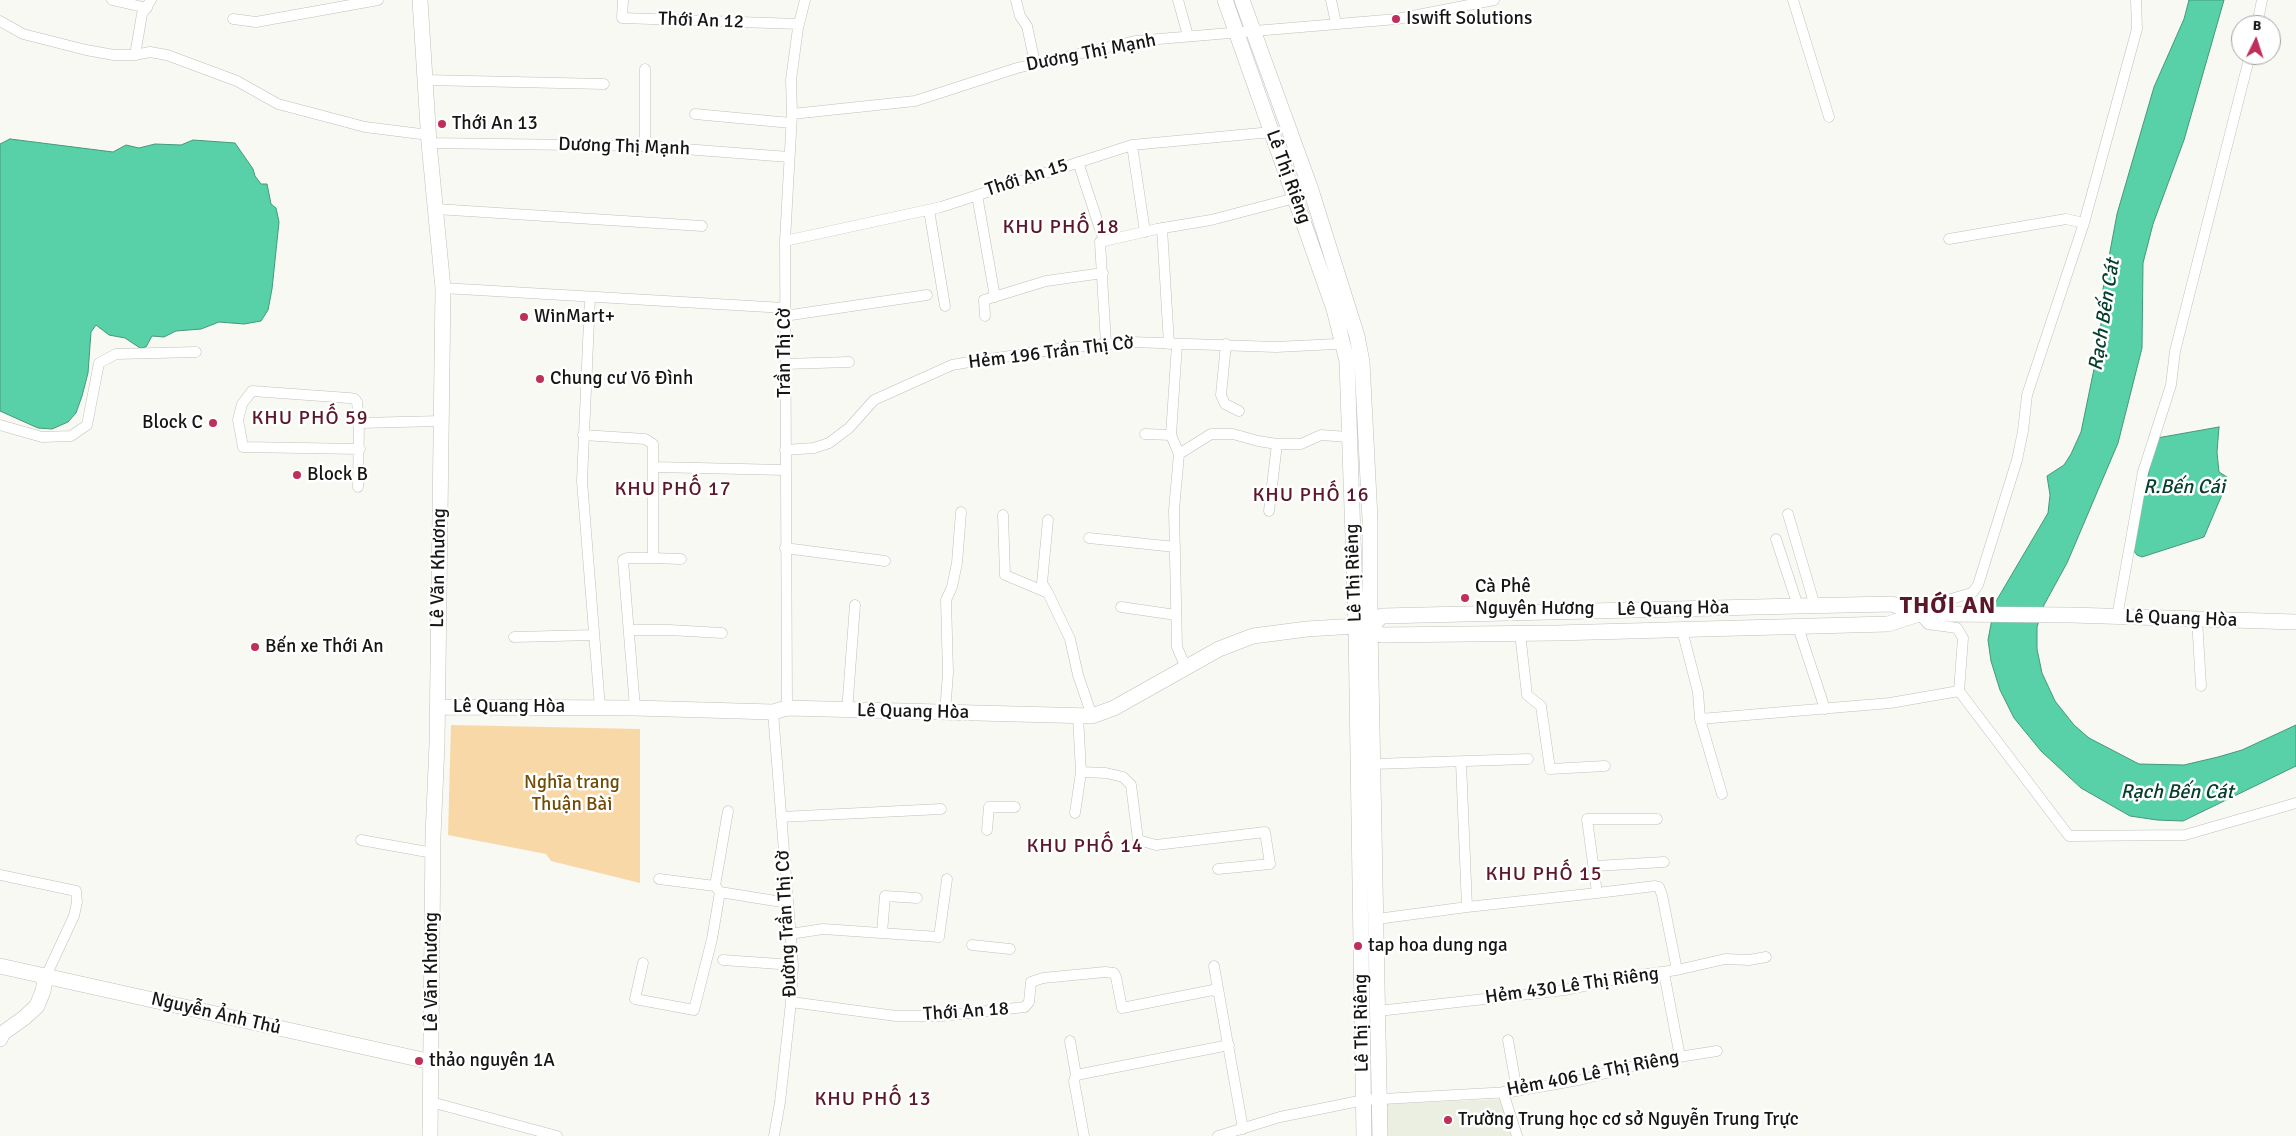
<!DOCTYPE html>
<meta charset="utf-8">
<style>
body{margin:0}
#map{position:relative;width:2296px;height:1136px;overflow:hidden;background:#f7f9f2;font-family:Signika,sans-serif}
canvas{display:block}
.north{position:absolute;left:2231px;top:15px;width:50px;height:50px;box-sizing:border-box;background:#fff;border:1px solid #a2a2a1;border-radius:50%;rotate:4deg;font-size:14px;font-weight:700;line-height:20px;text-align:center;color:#161715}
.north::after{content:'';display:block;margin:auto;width:18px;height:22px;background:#be2f5c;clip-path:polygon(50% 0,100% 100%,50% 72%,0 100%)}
</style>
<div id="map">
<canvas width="2296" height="1136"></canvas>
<div class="north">B</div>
</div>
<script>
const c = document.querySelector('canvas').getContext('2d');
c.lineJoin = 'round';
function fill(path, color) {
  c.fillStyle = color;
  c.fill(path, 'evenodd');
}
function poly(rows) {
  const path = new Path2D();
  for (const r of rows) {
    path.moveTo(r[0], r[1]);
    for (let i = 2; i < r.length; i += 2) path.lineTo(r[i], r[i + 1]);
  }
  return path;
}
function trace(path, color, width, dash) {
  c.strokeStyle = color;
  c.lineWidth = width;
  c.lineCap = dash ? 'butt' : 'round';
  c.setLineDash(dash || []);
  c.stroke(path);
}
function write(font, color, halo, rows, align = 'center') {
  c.font = font + ' Signika,sans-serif';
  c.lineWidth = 5;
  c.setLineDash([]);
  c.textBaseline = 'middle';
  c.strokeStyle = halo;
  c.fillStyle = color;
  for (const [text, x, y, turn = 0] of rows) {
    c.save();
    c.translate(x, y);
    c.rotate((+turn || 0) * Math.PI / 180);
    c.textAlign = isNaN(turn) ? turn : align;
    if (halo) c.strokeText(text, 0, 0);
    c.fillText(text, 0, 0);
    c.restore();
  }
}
const built = poly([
 [1503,1099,1514,1136,1387,1136,1387,1104]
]);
const green = poly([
 [451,725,640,729,640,883,551,861,546,854,448,835]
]);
const water = poly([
 [2189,0,2224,0,2184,140,2153,224,2143,263,2142,348,2118,443,2067,563,2044,605,2037,627,2037,649,2042,673,2055,701,2074,725,2089,738,2139,764,2184,765,2218,757,2242,750,2296,725,2296,766,2183,821,2157,820,2130,816,2081,788,2041,751,2014,718,2000,690,1991,661,1988,640,1995,603,2048,513,2050,495,2047,476,2064,465,2071,454,2081,432,2100,340,2103,289,2117,214,2154,87,2184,19,2189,0],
 [10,139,113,152,126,145,139,148,155,144,181,145,193,140,235,143,253,169,255,176,261,184,267,184,271,204,276,208,279,222,272,289,268,310,261,321,244,324,219,322,201,329,176,331,164,337,152,336,146,347,140,348,125,338,109,335,96,325,91,332,88,373,82,396,76,413,68,422,52,429,38,428,0,411,0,144,10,139],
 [2219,427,2217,452,2219,472,2227,477,2221,497,2204,537,2142,557,2137,555,2133,550,2133,538,2157,438,2219,427]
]);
const street = poly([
 [112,0,147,8],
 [623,0,622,18,799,24],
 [1016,0,1020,16,1027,26,1035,63],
 [1178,0,1188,36],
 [1331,0,1336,23],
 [1793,0,1829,117],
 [2136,0,2137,29,2084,223,2027,395,2023,431,2017,460,1978,585,1972,593,1936,603,1919,614,1928,624,1957,628,1963,638,1959,691,2069,836,2185,835,2296,803],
 [233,19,256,22,378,0],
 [0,21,23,34,86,50,114,55,135,55,150,52,167,55,237,81,278,104,365,127,429,135],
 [2257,25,2262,0],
 [135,55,142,14,151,0],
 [645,69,645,146],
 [425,80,604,84],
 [695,114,791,123],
 [792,114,915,101,1017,68,1135,41,1397,19,1494,0],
 [429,143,645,146,789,157],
 [1132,145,1145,232],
 [1078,162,1104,241],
 [977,195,995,297],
 [436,209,702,226],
 [929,210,945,306],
 [1162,228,1169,344],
 [1949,239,2066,219,2084,223],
 [785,241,941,207,1132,145,1272,132],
 [1104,241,1157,229,1211,220,1295,198],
 [1104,241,1100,242,1106,344],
 [443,288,785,308],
 [590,297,582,481,600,708],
 [784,316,927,295],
 [985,316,984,300,1046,281,1103,273],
 [1177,344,1171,435,1179,454,1174,510,1177,647,1186,668],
 [1226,344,1221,395,1225,404,1239,411],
 [785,364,849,362],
 [0,425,42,437,71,436,87,425,99,363,116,354,196,352],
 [1145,434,1171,435],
 [583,435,645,439,653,444,653,558,627,558,623,560,635,708],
 [360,449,243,447,238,420,242,404,252,391,349,398,355,399,357,402,359,423,441,421],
 [785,450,814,448,829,443,849,428,874,400,952,365,969,362,1065,348,1131,342,1276,347,1336,344,1343,340],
 [1179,454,1211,434,1233,434,1258,441,1277,444,1301,444,1321,435,1348,437],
 [654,467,785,470],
 [358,487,359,423],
 [1269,511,1277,444],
 [1788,514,1815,606],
 [1003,515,1005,575,1048,593,1070,639,1078,675,1092,716],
 [1089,538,1175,547],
 [1776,539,1798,606],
 [785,548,885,561],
 [653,558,681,559],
 [1048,593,1042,583,1048,520],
 [1121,607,1176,615],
 [2117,617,2143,472,2171,385,2175,351,2250,55],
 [2197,619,2201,686],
 [1798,627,1825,709],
 [629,630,669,630,722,633],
 [1682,630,1698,692,1700,719,1722,794],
 [1520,633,1527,695,1541,706,1550,769,1605,766],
 [514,637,594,635],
 [787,708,785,241,792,114,791,80,798,28,805,0],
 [847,711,855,605],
 [773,712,793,965,791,1002,780,1102,774,1136],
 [945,713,948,673,946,600,952,587,957,563,961,512],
 [1078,716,1081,772,1106,773,1123,777,1131,785,1138,840,1156,845,1265,832,1270,864,1218,869],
 [1700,719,1890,703,1959,691],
 [1461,762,1467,907],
 [1373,764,1528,759],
 [1075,813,1081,772],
 [781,817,941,809],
 [987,830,989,807,1015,807],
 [361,840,433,853],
 [1595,866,1664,862],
 [0,875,76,891,77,902,74,916,46,976],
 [659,879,715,886],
 [720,892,715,886,728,811],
 [1377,919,1467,907,1597,893,1587,819,1657,819],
 [882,933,885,896,917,898],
 [790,934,823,929,939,937,947,879],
 [972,945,1010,949],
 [723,960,793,965],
 [643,963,635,999,694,1010,712,939,720,892,788,903],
 [1214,966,1243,1129],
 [1677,970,1725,959,1749,960,1766,957],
 [1664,973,1680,1057],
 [791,1002,896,1016,942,1016,1025,1007,1029,1002,1031,982,1043,978,1105,972,1114,973,1116,977,1122,1008,1213,990,1218,993],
 [1378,1011,1565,990,1631,976,1677,970,1662,895,1659,887,1655,886,1597,893],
 [1508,1040,1517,1091],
 [1070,1041,1076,1075,1074,1081,1084,1136],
 [1076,1075,1229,1045],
 [1503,1092,1517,1136],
 [431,1102,557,1136],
 [1218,1136,1280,1117,1364,1100,1510,1092,1579,1080,1653,1061,1717,1051]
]);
const secondary = poly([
 [420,0,429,143,443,288,437,744,433,836,430,1136],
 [1225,0,1334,309,1347,361,1356,626,1364,1136],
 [1242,0,1310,187,1357,336,1362,362,1370,519,1370,627,1380,1136],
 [1370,627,1382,616,1798,606,1892,604,1919,614],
 [437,707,635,708,773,712,787,708,1092,716,1114,708,1219,649,1253,636,1307,629,1356,626,1370,627,1381,635,1556,633,1888,624,1919,614,1938,614,2071,615,2296,622],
 [0,966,432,1062],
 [0,1039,3,1033,24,1018,37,1006,43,991,46,976]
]);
const markers = [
 [1396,19,5,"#be2f5c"],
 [442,124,5,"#be2f5c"],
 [524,317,5,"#be2f5c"],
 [540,379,5,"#be2f5c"],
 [213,423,5,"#be2f5c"],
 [297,475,5,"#be2f5c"],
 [1465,598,5,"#be2f5c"],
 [255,647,5,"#be2f5c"],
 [1358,946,5,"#be2f5c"],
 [419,1061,5,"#be2f5c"],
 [1448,1120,5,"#be2f5c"]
];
const poiNames = [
 ["Iswift Solutions",1406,19],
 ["Thới An 13",452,124],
 ["WinMart+",534,317],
 ["Chung cư Võ Đình",550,379],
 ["Block C",203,423,"right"],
 ["Block B",307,475],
 ["Cà Phê",1475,587],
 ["Nguyên Hương",1475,609],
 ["Bến xe Thới An",265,647],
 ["tap hoa dung nga",1368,946],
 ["thảo nguyên 1A",429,1061],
 ["Trường Trung học cơ sở Nguyễn Trung Trực",1458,1120]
];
const streetNames = [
 ["Thới An 12",701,21,2],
 ["Dương Thị Mạnh",1091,53,-11],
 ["Dương Thị Mạnh",624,147,2],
 ["Lê Thị Riêng",1288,177,70],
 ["Thới An 15",1027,178,-18],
 ["Trần Thị Cờ",785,353,-90],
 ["Hẻm 196 Trần Thị Cờ",1051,353,-7],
 ["Lê Văn Khương",439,568,-89],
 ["Lê Thị Riêng",1354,573,-92],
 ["Lê Quang Hòa",1673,609,-1],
 ["Lê Quang Hòa",2181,619,2],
 ["Lê Quang Hòa",509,707],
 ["Lê Quang Hòa",913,712,1],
 ["Đường Trần Thị Cờ",787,924,-93],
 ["Lê Văn Khương",432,972,-90],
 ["Hẻm 430 Lê Thị Riêng",1572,986,-8],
 ["Thới An 18",966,1012,-4],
 ["Nguyễn Ảnh Thủ",216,1014,13],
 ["Lê Thị Riêng",1362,1023,-91],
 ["Hẻm 406 Lê Thị Riêng",1593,1074,-11]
];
const parkNames = [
 ["Nghĩa trang",572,783],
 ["Thuận Bài",572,805]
];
const neighbourhoodNames = [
 ["KHU PHỐ 18",1061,228],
 ["KHU PHỐ 59",310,419],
 ["KHU PHỐ 17",673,490],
 ["KHU PHỐ 16",1311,496],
 ["KHU PHỐ 14",1085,847],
 ["KHU PHỐ 15",1544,875],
 ["KHU PHỐ 13",873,1100]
];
const waterNames = [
 ["Rạch Bến Cát",2105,315,-81],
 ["R.Bến Cái",2184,488],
 ["Rạch Bến Cát",2177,793]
];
const districtNames = [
 ["THỚI AN",1948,607]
];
fill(built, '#eaefe1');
fill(green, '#f9d8a8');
fill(water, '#58d0a8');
trace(water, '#44987c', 1);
trace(street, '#bfc1ba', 11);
trace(secondary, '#bfc1ba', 16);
trace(street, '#fff', 10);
trace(secondary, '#fff', 15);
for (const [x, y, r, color] of markers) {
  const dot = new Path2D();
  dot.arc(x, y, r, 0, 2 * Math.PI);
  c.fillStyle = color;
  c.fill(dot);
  trace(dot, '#fff', 2);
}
write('19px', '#161715', '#fff', poiNames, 'left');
write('19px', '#161715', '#fff', streetNames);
write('19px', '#724d06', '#fff', parkNames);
c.letterSpacing = '1px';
write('20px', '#5c182b', '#fff', neighbourhoodNames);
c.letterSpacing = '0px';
write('italic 20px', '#073e2e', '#fff', waterNames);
c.letterSpacing = '1px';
write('bold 24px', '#5c182b', '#fff', districtNames);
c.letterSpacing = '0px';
</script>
